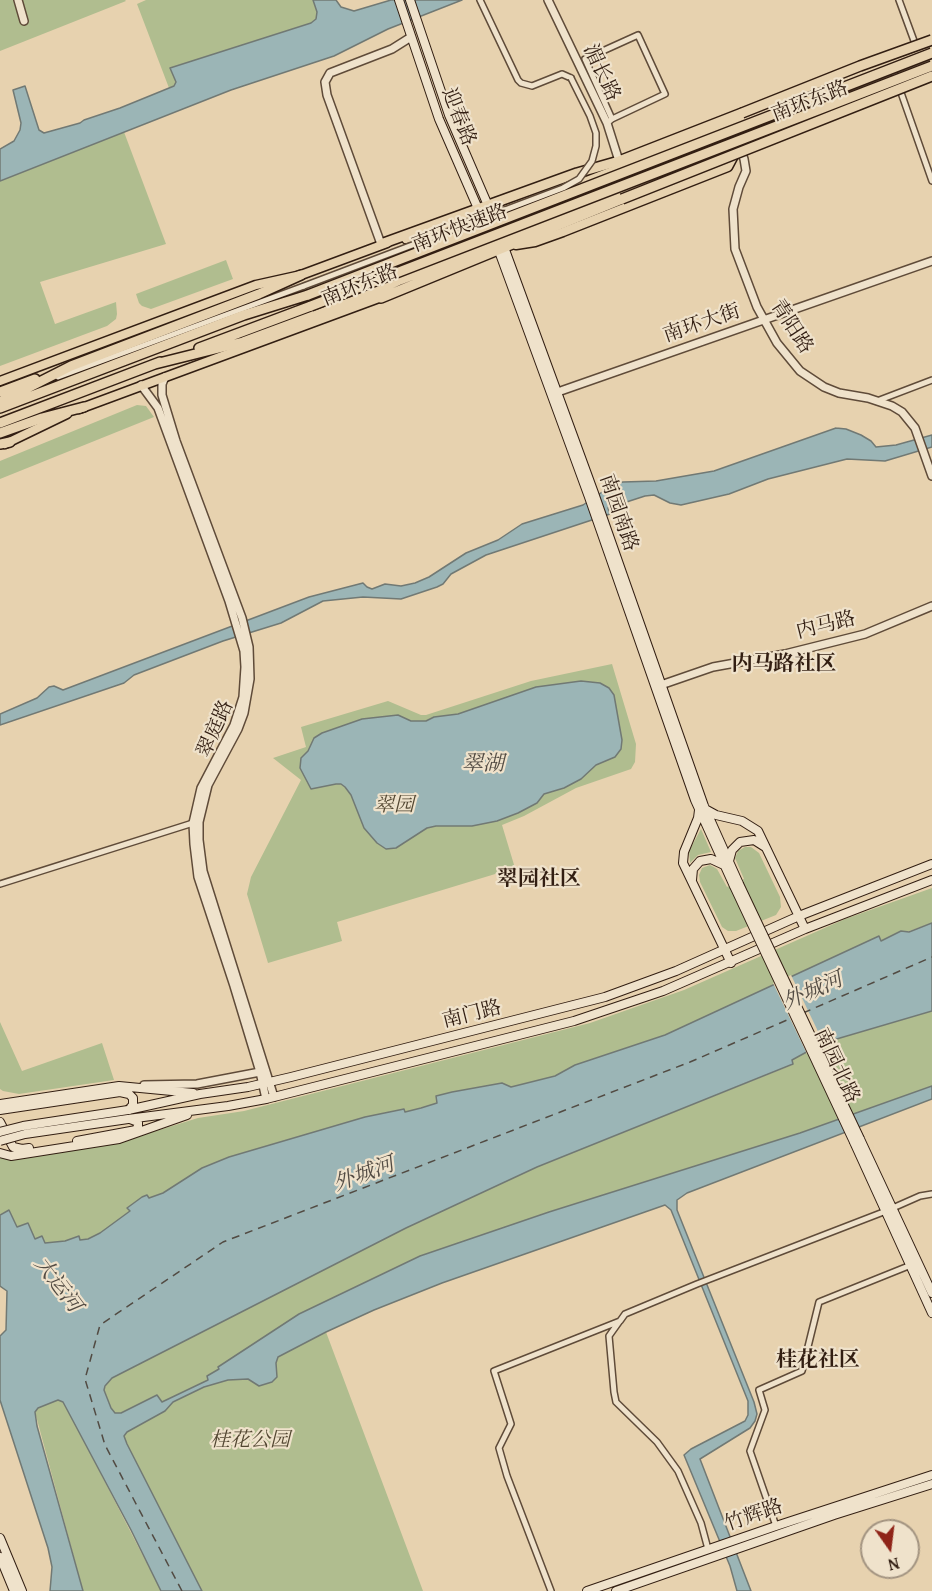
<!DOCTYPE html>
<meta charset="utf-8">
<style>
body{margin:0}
#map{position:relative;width:932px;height:1591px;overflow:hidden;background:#e7d2af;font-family:"Gentium Book Plus",serif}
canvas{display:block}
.north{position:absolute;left:860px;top:1519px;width:60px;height:60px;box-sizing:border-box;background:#efe2cb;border:2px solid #a39481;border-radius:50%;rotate:166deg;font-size:16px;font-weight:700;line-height:24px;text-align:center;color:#321e12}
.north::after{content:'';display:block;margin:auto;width:21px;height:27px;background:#8f2418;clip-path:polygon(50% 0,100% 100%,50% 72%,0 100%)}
</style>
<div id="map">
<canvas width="932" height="1591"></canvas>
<div class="north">N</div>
</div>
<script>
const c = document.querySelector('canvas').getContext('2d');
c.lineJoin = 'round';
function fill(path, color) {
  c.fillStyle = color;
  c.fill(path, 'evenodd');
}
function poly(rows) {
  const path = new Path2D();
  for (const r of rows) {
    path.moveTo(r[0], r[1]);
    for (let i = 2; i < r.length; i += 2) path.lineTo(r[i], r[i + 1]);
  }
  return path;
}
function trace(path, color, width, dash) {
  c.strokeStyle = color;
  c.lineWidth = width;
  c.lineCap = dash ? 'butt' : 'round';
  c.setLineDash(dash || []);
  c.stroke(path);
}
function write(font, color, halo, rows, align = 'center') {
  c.font = font + ' "Gentium Book Plus","Noto Serif SC",serif';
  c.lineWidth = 4.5;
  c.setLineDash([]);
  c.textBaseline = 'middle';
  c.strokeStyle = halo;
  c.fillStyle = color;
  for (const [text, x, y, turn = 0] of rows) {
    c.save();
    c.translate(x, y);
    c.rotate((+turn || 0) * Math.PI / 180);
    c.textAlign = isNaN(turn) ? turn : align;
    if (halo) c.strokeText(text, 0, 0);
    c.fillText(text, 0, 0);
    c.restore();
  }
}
const green = poly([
 [0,0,125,0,126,1,0,51],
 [146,0,313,0,318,12,316,19,311,23,170,68,176,82,174,86,169,88,137,4],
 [124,132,166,244,40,282,55,324,116,302,117,314,116,319,107,326,0,366,0,181],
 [226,260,233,279,151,309,142,306,139,303,136,294],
 [137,405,146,406,154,417,0,479,0,461],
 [612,664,636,744,635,762,631,769,576,788,524,816,502,825,515,868,337,922,342,941,268,963,247,894,251,877,301,780,273,758,306,747,301,727,388,701,421,715,426,715,531,681],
 [701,829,711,852,698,855,690,863,689,851],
 [745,847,751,847,759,853,780,897,781,907,776,915,736,931,728,931,722,927,700,882,699,875,702,868,710,865,717,869,727,887,744,879,735,858,738,851],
 [932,888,932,923,881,941,878,937,665,1035,575,1065,555,1076,511,1087,502,1083,452,1092,436,1097,438,1103,421,1108,405,1112,403,1109,365,1117,229,1157,202,1168,163,1193,149,1198,142,1197,128,1208,131,1211,100,1233,88,1239,80,1240,79,1236,65,1241,45,1243,35,1239,0,1215,0,1157,133,1138,198,1118,244,1111,590,1023,684,990,845,919],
 [932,1011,932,1086,800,1133,549,1212,420,1256,291,1319,304,1343,326,1332,423,1591,202,1591,127,1444,111,1408,104,1389,110,1379,406,1228,537,1167,792,1065,792,1060,823,1043],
 [0,1022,22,1071,102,1043,114,1080,19,1094,3,1091,0,1089],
 [58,1400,63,1402,70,1414,161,1591,83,1591,35,1412,38,1408]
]);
const water = poly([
 [313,0,336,0,341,7,354,11,391,0,462,0,388,29,334,56,231,90,0,181,0,149,14,141,20,130,21,123,13,90,25,86,39,130,44,133,80,123,84,120,120,108,174,86,176,82,170,68,311,23,316,19,317,12,313,0],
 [836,428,846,429,861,435,871,441,876,447,896,445,932,435,932,447,885,461,847,459,768,479,729,494,681,505,670,503,654,495,645,496,608,508,610,514,486,555,451,574,443,584,437,587,401,599,363,597,323,601,281,623,223,641,134,675,124,683,0,725,0,714,37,698,49,687,54,686,63,690,309,597,363,583,367,587,372,589,385,584,401,586,415,583,429,577,466,553,498,540,522,524,583,505,614,484,623,482,656,481,714,471,836,428],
 [581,681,600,683,609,688,614,695,622,740,621,749,615,757,596,765,581,779,564,788,544,794,537,803,518,813,497,821,472,826,436,826,427,828,396,848,386,849,377,843,364,828,351,795,345,787,341,784,336,784,311,789,300,768,301,758,308,751,314,738,322,733,362,719,398,715,411,721,426,721,434,717,458,714,536,687,581,681],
 [932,923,932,1011,823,1043,792,1060,793,1064,537,1167,406,1228,112,1378,105,1386,104,1390,111,1408,115,1413,121,1413,157,1395,162,1402,208,1380,207,1376,219,1369,218,1367,299,1314,420,1256,549,1212,800,1133,932,1086,932,1099,687,1193,677,1200,677,1210,754,1402,757,1414,755,1421,750,1428,700,1459,751,1591,737,1591,730,1566,684,1455,691,1449,745,1421,748,1415,748,1401,671,1210,665,1205,442,1283,374,1310,326,1332,278,1357,276,1363,277,1377,272,1382,259,1386,248,1379,228,1380,204,1387,173,1402,165,1411,127,1432,124,1436,127,1444,202,1591,161,1591,131,1530,63,1402,58,1400,38,1408,35,1412,37,1426,83,1591,50,1591,52,1567,48,1548,0,1400,0,1336,6,1330,7,1291,0,1286,0,1215,9,1210,17,1227,28,1223,35,1239,42,1236,45,1243,65,1241,79,1236,80,1240,88,1239,100,1233,130,1211,127,1208,142,1197,147,1195,149,1198,163,1193,202,1168,229,1157,365,1117,404,1109,405,1112,421,1108,437,1103,436,1096,452,1092,502,1083,511,1087,555,1076,575,1065,665,1035,879,936,881,941,901,931,909,932,932,923]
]);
const pier = poly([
 [791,975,825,1046,807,1054,773,983]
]);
const ferry = poly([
 [803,1013,932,957],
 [182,1591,105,1445,85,1379,100,1325,223,1242,690,1062,794,1017]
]);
const minor = poly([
 [480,0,518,80,521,83,532,86,562,74,571,78],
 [899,0,917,49],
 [892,67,932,181],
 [607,123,612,119,665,94,638,35,585,59,612,119],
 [58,377,304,286],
 [877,401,932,380],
 [0,884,193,823],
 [619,1322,609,1336,614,1392,616,1402,657,1442,678,1471,701,1523,708,1549],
 [776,1526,750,1451,765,1410,759,1390,802,1371,819,1302,911,1265],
 [551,1591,507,1476,499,1448,511,1424,494,1371,620,1321,625,1314,697,1284,886,1211,920,1196,932,1194]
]);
const tertiary = poly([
 [18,0,24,21],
 [548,0,607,123,619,161],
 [731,128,744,159,746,171,739,187,733,209,735,249,757,307,777,343,800,371,824,387,839,393,868,398,892,406,902,412,915,428,932,476],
 [381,244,327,95,325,82,330,73,392,49,411,37],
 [165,377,162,384,162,395,176,441,242,618,249,647,250,679,244,713,238,729,208,785,199,822,199,840,203,871,274,1097],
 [141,385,158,408,229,601,244,651,245,667,243,697,234,725,201,788,193,823,194,844,198,877,234,986,260,1072,266,1099],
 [552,394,932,261],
 [658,686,713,667,785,654,865,634,932,606],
 [144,1085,197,1084,260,1072]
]);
const secondary = poly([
 [399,0,439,119,483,220,496,243,589,497,695,800,734,886],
 [410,0,449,115,493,217,594,493,704,806,739,884],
 [705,809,716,815,742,821,758,831,805,929],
 [699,810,698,818,684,852,683,863,731,963],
 [729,861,732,850,740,842,754,840,765,847],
 [692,880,693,869,700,861,711,859,724,865],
 [0,1104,119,1086,193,1093],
 [0,1110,120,1092,129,1094,133,1098,133,1105,128,1110],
 [128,1110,200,1094,248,1087,291,1077,605,997,676,971,799,916,932,864],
 [128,1119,228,1106,266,1099,574,1021,663,991,805,929,932,880],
 [0,1122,13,1147,22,1149,29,1148],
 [860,1139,932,1293],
 [77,1141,136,1130,138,1126,138,1122,130,1119],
 [854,1142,932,1313],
 [0,1153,11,1156,119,1139,187,1115],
 [0,1538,22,1591],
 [0,1557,14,1591],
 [587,1591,776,1526,932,1475],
 [616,1591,834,1515,932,1484]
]);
const primary = poly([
 [558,192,932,48],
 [406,239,460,226],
 [491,245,794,126],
 [516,245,535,242,563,232,728,167,737,150],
 [0,381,256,285,301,275,387,243],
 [79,409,387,295],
 [5,444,67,414]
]);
const trunk = poly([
 [381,244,577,173,619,161,742,113],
 [381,298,622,199],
 [199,348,311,306],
 [155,364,243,342,359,299,400,280,496,243],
 [0,392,35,379],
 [0,402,71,366,259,294,301,275],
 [0,408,244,315,308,295],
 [0,423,160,362],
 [0,433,42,418,84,407],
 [0,444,10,442]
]);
const minorBridge = poly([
 [304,286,563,188,579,179,592,161,596,146,596,133,590,116,571,78]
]);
const secondaryBridge = poly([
 [739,884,860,1139],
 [734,886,854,1142],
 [0,1132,23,1126,128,1110],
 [0,1141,25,1134,128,1119]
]);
const trunkBridge = poly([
 [742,113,860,66,932,40],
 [622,199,932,76],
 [308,295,932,53],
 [311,306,932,66]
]);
const streetNames = [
 ["湄长路",601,73,65],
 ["南环东路",810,102,-21],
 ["迎春路",458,117,68],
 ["南环快速路",460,229,-21],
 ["南环东路",360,286,-22],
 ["南环大街",702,324,-19],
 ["青阳路",791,327,57],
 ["南园南路",618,513,71],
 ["内马路",826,626,-14],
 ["翠庭路",216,729,-66],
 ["南门路",472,1015,-14],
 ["南园北路",836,1066,65],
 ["竹辉路",754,1516,-19]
];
const parkNames = [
 ["翠园",394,806],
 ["桂花公园",250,1441]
];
const neighbourhoodNames = [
 ["内马路社区",784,665],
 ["翠园社区",539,880],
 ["桂花社区",818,1361]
];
const waterNames = [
 ["翠湖",483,765],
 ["外城河",813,992,-24],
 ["外城河",364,1175,-20],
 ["大运河",57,1285,53]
];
fill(green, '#b0bd8f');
fill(water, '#9bb5b6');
trace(water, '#717974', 1.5);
fill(pier, '#e7d2af');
trace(ferry, '#524b43', 1.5, [8, 6]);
trace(minor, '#5f4b39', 8);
trace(tertiary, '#5f4b39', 10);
trace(secondary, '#321e12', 10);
trace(primary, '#321e12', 11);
trace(trunk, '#321e12', 12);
trace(minor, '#efe2cb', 5);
trace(tertiary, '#efe2cb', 7);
trace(secondary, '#efe2cb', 8);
trace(primary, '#e7d2af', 8);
trace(trunk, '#e7d2af', 9);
trace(minorBridge, '#5f4b39', 8, []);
trace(secondaryBridge, '#321e12', 10, []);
trace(trunkBridge, '#321e12', 12, []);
trace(minorBridge, '#efe2cb', 5);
trace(secondaryBridge, '#efe2cb', 8);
trace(trunkBridge, '#e7d2af', 9);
write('20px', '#321e12', '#efe2cb', streetNames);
write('italic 20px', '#524631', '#efe2cb', parkNames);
write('bold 21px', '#321e12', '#efe2cb', neighbourhoodNames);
write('italic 21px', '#524b43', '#efe2cb', waterNames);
</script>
